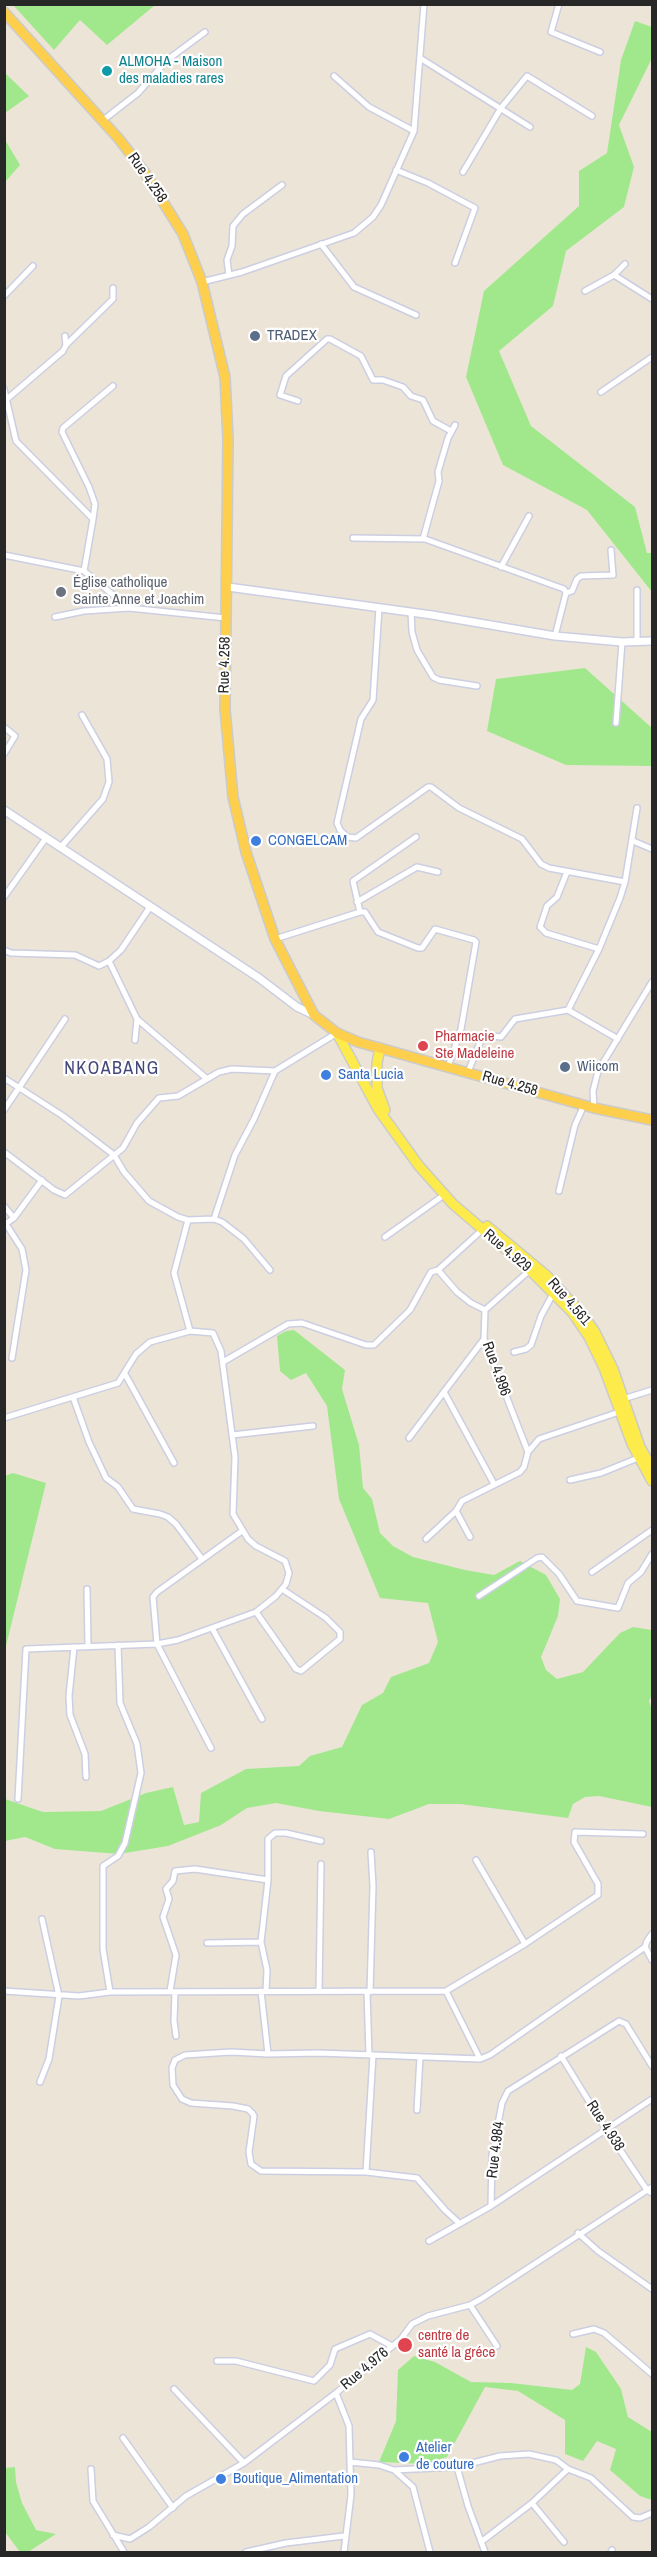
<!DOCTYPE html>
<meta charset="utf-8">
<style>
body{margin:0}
#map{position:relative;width:657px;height:2557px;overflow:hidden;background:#ece5d7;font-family:"Archivo Narrow",sans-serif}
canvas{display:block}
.frame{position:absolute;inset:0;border:6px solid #272727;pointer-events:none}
</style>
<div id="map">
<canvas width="657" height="2557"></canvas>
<div class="frame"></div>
</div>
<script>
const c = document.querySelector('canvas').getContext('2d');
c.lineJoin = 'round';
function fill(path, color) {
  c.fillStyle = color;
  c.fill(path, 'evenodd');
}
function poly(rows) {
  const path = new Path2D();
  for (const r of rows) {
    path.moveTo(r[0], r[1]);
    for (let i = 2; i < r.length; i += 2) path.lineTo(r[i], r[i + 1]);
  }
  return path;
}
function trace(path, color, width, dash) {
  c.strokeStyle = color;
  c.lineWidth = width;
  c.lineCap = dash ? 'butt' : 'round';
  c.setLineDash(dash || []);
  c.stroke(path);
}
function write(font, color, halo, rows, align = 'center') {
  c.font = font + ' "Archivo Narrow",sans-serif';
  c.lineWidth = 4.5;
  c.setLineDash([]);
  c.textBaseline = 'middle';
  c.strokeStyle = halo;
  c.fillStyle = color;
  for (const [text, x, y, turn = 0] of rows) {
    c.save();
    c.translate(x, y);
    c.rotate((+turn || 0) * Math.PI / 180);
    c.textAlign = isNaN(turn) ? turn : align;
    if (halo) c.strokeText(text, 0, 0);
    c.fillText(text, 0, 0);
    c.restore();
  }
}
const green = poly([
 [13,5,155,5,107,45,80,20,54,50],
 [635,21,652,27,652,58,619,125,634,167,624,207,566,251,553,306,499,351,531,426,635,507,647,553,652,553,652,592,587,510,503,465,466,377,484,291,579,206,579,171,607,153,621,60],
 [4,72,29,96,5,113,4,113],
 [4,138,20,165,5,182,4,182],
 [585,668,652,728,652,766,566,765,487,731,496,679],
 [294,1330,345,1370,342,1389,359,1445,363,1488,372,1499,380,1533,393,1546,413,1557,465,1570,494,1575,520,1561,546,1575,560,1599,558,1616,541,1657,546,1670,557,1679,583,1672,620,1633,633,1627,652,1630,652,1695,649,1701,652,1710,652,1807,599,1796,585,1797,573,1804,568,1818,460,1804,429,1804,389,1819,319,1811,276,1803,247,1808,221,1825,168,1846,119,1854,55,1849,25,1837,5,1841,5,1799,43,1812,101,1811,146,1793,173,1787,184,1825,199,1822,201,1793,246,1769,299,1766,310,1756,342,1747,362,1705,383,1693,391,1677,429,1663,438,1642,428,1603,380,1598,339,1499,327,1406,306,1373,291,1380,280,1371,277,1336,286,1331],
 [13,1473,46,1483,5,1650,4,1476],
 [586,2347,596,2352,621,2389,628,2417,652,2432,652,2500,640,2496,610,2470,616,2449,597,2441,583,2461,565,2454,565,2420,518,2391,485,2387,447,2457,425,2464,379,2462,396,2421,398,2370,414,2356,435,2362,471,2382,511,2383,572,2390,580,2384],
 [15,2467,16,2482,22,2503,36,2530,56,2534,28,2552,20,2552,5,2532,5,2468]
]);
const minor = poly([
 [559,4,551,32,600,52],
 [420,58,530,127],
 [334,76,369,107,414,131],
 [102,121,138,93,167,60,205,32],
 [396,170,428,183,475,208,455,263],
 [463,172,501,108,527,76,592,116],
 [321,244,354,287,416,315],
 [229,275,227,260,232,246,233,226,243,214,282,185],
 [614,275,652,299],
 [202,282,242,272,354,233,373,217,381,205,414,131,424,4],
 [585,291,614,275,625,264],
 [4,296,33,266],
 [66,345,113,299,113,288],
 [4,389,16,441,93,519,84,571],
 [601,392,652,357],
 [7,399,63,351,66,345,65,336],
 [298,401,280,395,286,376,327,339,330,339,361,356,373,380,383,380,403,387,411,396,423,400,433,421,451,431],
 [93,519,95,504,89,487,62,432,63,428,113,386],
 [353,538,425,539,564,589,566,593,555,636],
 [423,539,439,481,438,472,448,438,455,425],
 [4,555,84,571,129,608],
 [501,567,529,516],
 [637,590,637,642],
 [566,593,572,591,577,579,581,576,613,575,611,550],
 [379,608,373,700,361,719,337,823,340,830,347,837,356,838,428,787,431,787,459,808,522,839,541,864,549,868,625,882],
 [411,612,412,632,417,650,433,677,439,680,477,686],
 [55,617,84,611,129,608,226,618],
 [616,723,622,642],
 [4,727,15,736,4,754],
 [633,841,652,849],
 [60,848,103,799,109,782,107,759,82,715],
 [567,872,557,897,547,906,540,927,546,933,599,949],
 [4,897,46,838],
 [357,902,417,867,438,872],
 [360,912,365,912,378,932,418,948,422,948,435,929,474,940,476,942,461,1029,448,1067],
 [275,939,360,912,353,881,416,837],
 [4,950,11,953,75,955,99,966,109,961,121,950,150,907],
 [109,961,137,1019,135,1040],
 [137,1019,206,1078],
 [618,1039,568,1010,599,949,620,898,625,882,637,808],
 [468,1072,483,1035,501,1037,515,1019,568,1010],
 [4,1078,63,1116,114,1155,124,1172,149,1201,178,1217,188,1220,214,1219,222,1222,244,1239,270,1270],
 [594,1108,593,1091,598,1071,652,982],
 [4,1110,65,1019],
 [4,1152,54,1190,65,1195,123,1148,137,1123,159,1098,178,1096,219,1072,232,1069,275,1071,337,1033],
 [559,1191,575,1125,584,1105],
 [4,1206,14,1218],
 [214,1219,235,1155,254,1119,275,1071],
 [188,1220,174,1273,190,1331],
 [6,1224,22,1249,26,1270,12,1358],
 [4,1225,14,1218,42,1180],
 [385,1237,444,1195],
 [438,1270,457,1292,471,1303,485,1310,484,1339,528,1452],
 [485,1310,530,1270],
 [514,1352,526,1349,531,1345,541,1316,554,1292],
 [223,1362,288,1324,302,1323,366,1345,374,1345,410,1310,431,1272,438,1270,482,1230],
 [125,1374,174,1463],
 [444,1392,494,1484],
 [73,1397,89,1442,106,1478,118,1487,133,1509,160,1514,168,1517,176,1524,202,1559],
 [623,1399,652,1390],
 [4,1418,118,1383,136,1354,150,1342,190,1331,213,1333,221,1351,235,1457,233,1514,248,1539,256,1546,285,1561,289,1573,286,1584,276,1596,256,1612,178,1640,157,1644,26,1649,18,1799],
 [232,1435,313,1426],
 [409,1438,484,1339],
 [570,1480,601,1473,638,1458],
 [470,1537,456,1511,462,1501,520,1472,524,1467,528,1452,539,1439,619,1412],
 [426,1539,456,1511],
 [592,1572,652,1530],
 [87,1589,88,1646],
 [479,1596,537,1558,542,1557,559,1574,577,1601,618,1608,628,1583,641,1572,652,1554],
 [256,1612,296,1669,301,1671,340,1639,340,1632,326,1618,282,1589],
 [212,1628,262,1719],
 [118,1645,120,1703,137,1744,141,1773,125,1843,118,1856,103,1866,103,1949,110,1992,446,1991,525,1944,598,1895,598,1884,574,1842,575,1832,643,1834],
 [74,1647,69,1696,70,1715,85,1754,86,1777],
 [211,1748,157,1644,153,1597,157,1592,242,1531],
 [476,1860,525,1944],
 [652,1934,647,1941,645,1947,652,1960],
 [207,1943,261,1942],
 [4,1991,79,1996,110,1992],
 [170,1991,176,1955,163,1917,169,1899,166,1889,173,1881,175,1871,195,1869,268,1880],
 [261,1991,268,2054,319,2053,480,2059,490,2055,645,1947],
 [266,1991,267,1970,261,1942,268,1880,268,1839,275,1833,286,1833,321,1841],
 [319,1991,321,1864],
 [446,1991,480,2059],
 [175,1992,174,2021,176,2036],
 [367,1992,369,2055],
 [370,1992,373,1886,371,1852],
 [268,2054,231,2052,185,2055,175,2060,172,2068,173,2085,182,2099,191,2103,233,2106,248,2109,252,2113,254,2116,249,2152,251,2164,261,2171,366,2172,417,2178,445,2210,459,2223],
 [561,2056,606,2129,647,2190,652,2193],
 [652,2066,626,2024,619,2021,508,2091,502,2103,492,2155,491,2206,652,2099],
 [40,2082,49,2059,59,1996,42,1919],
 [417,2110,420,2057],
 [366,2172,373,2055],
 [578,2233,598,2251,652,2289],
 [429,2241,491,2206],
 [470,2305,497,2346],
 [573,2334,594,2329,604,2333,652,2374],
 [217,2361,236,2361,314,2381,330,2365,335,2349,370,2334,392,2346],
 [174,2389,244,2463],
 [336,2393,349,2426,350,2462,379,2465,394,2470,413,2487,430,2552],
 [123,2438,173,2508],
 [457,2467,468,2506,485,2552],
 [91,2469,93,2501,124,2552],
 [394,2470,457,2467,500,2456,529,2454,556,2460,568,2469,591,2478,633,2517,640,2518,652,2513],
 [532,2503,564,2542],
 [113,2535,130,2539,149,2527,186,2496,244,2463,336,2393,401,2339,412,2324,428,2316,470,2305,481,2299,652,2187],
 [481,2542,532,2503,568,2469],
 [246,2552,286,2543,344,2536],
 [344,2552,351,2495,350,2462],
 [611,2552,612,2550]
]);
const tertiary = poly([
 [228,587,432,615,555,636,622,642,652,641],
 [4,810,259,978,297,1007,314,1015]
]);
const primary = poly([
 [337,1033,378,1109,419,1166,453,1204,530,1270,572,1312,589,1337,604,1368,632,1444,652,1481],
 [380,1048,377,1063,377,1088,385,1110],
 [487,1226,546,1275,583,1315,595,1332,613,1369,640,1447,652,1468]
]);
const trunk = poly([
 [4,12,119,139,145,173,183,234,202,282,225,377,228,439,225,709,233,797,246,852,275,939,314,1015,337,1033,358,1042,594,1108,652,1120]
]);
const markers = [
 [107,71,6,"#0f9aa8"],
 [255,336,6,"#5c6f8a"],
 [61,592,6,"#6b7280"],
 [256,841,6,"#3f7fe0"],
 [423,1046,6,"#e0444e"],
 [565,1067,6,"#5c6f8a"],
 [326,1075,6,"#3f7fe0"],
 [405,2345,8,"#e0444e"],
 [404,2457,6,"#3f7fe0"],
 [221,2479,6,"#3f7fe0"]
];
const cultureNames = [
 ["ALMOHA - Maison",119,62],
 ["des maladies rares",119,79]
];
const streetNames = [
 ["Rue 4.258",147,178,55],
 ["Rue 4.258",225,665,-89],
 ["Rue 4.258",510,1084,16],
 ["Rue 4.929",507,1251,40],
 ["Rue 4.561",569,1302,49],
 ["Rue 4.996",496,1369,70],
 ["Rue 4.938",605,2126,57],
 ["Rue 4.984",496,2150,-83],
 ["Rue 4.976",365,2369,-40]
];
const serviceNames = [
 ["TRADEX",267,336],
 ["Wiicom",577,1067]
];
const worshipNames = [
 ["Église catholique",73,583],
 ["Sainte Anne et Joachim",73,600]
];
const shopNames = [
 ["CONGELCAM",268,841],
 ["Santa Lucia",338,1075],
 ["Atelier",416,2448],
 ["de couture",416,2465],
 ["Boutique_Alimentation",233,2479]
];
const healthNames = [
 ["Pharmacie",435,1037],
 ["Ste Madeleine",435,1054],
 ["centre de",418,2336],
 ["santé la gréce",418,2353]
];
const quarterNames = [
 ["NKOABANG",112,1069]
];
fill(green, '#a1e88d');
trace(minor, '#cccee2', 8);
trace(tertiary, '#cccee2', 10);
trace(primary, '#cbcbcb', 12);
trace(trunk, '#cbcbcb', 12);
trace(minor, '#fff', 5);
trace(tertiary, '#fff', 7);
trace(primary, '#fdea4b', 9);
trace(trunk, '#fece4d', 9);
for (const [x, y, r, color] of markers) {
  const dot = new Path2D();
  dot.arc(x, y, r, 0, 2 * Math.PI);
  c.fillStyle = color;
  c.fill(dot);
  trace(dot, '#fff', 2);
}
write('15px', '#0d838f', '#fff', cultureNames, 'left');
write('15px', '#272727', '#fff', streetNames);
write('15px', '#4e5e75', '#fff', serviceNames, 'left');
write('15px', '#5b616d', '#fff', worshipNames, 'left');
write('15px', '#366cbe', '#fff', shopNames, 'left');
write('15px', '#be3a42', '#fff', healthNames, 'left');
c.letterSpacing = '1.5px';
write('18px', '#44477b', '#fff', quarterNames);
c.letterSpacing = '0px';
</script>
